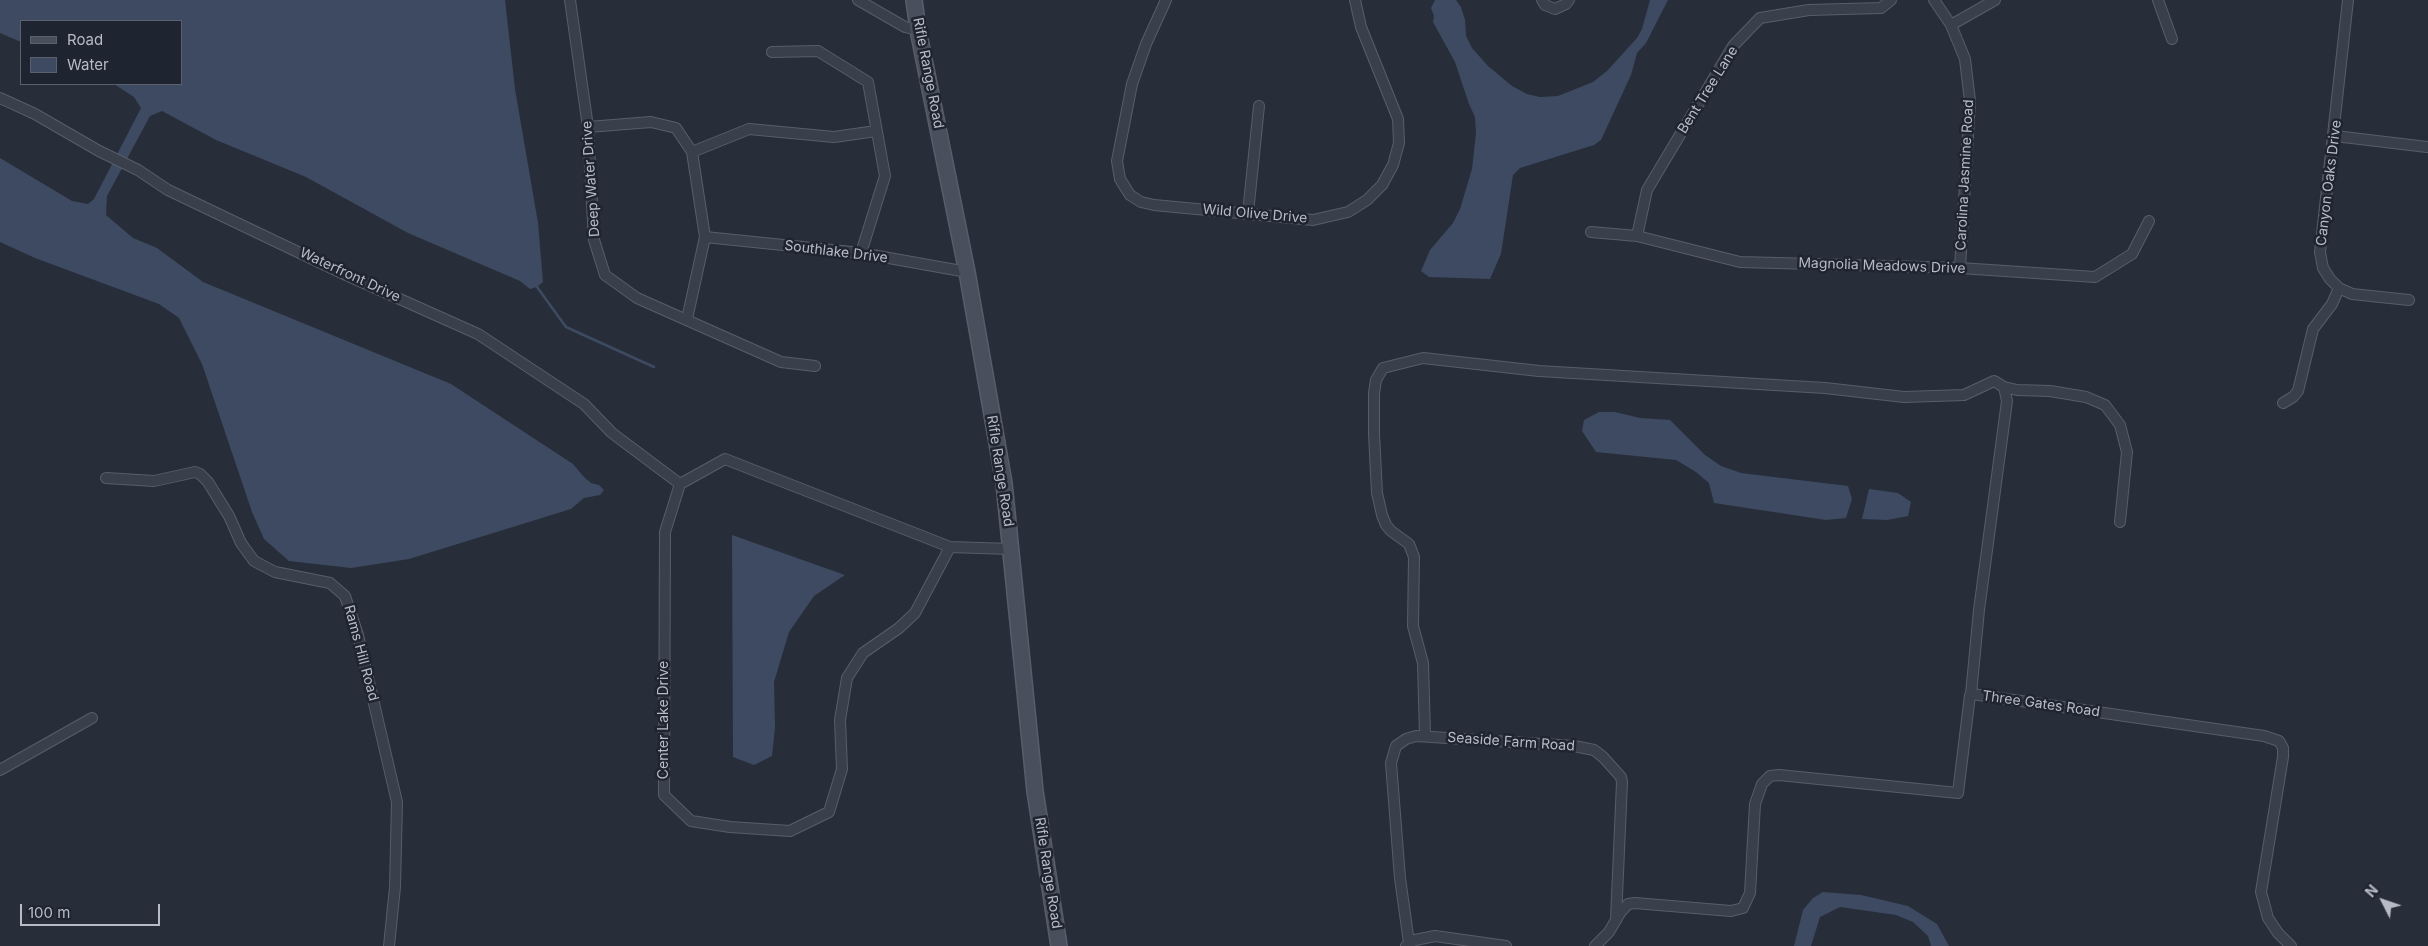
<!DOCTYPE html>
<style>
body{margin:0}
#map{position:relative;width:2428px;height:946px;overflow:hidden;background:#272e3a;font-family:Inter,sans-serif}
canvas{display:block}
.legend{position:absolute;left:20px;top:20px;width:162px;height:65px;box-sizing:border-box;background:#1f2530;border:1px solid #5b616c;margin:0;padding:6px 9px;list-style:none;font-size:15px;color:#b6bbc6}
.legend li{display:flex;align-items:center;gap:10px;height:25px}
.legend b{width:25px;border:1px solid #5b616c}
.north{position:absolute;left:2358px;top:876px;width:50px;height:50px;-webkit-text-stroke:4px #1f2530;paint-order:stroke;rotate:311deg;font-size:14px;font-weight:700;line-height:20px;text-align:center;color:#b6bbc6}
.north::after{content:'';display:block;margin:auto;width:18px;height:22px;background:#b6bbc6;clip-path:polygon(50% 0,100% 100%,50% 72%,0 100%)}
.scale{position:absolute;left:20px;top:904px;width:140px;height:22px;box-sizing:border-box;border:2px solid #b6bbc6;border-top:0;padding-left:6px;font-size:15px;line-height:18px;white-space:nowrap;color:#b6bbc6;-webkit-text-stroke:4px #1f2530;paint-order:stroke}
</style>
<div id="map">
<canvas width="2428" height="946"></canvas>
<ul class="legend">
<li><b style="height:6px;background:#494f5d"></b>Road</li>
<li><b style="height:14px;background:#3e4a61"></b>Water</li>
</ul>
<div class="north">N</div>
<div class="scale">100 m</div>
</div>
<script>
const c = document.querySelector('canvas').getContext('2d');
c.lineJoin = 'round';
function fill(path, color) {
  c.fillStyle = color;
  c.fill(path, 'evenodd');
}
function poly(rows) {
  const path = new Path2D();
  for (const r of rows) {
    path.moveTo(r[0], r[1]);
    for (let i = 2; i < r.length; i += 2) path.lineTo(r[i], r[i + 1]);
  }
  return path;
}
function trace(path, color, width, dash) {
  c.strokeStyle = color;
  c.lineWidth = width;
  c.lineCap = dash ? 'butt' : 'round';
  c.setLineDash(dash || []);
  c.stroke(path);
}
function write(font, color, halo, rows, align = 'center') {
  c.font = font + ' Inter,sans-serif';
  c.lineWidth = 5;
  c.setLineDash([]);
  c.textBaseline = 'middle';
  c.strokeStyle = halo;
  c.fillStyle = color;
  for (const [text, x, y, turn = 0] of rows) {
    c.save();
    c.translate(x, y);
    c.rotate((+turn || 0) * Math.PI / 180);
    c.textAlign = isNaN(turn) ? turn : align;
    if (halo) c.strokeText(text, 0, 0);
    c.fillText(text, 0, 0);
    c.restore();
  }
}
const water = poly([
 [0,0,505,0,515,89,538,223,543,282,537,287,530,289,520,281,408,233,306,177,216,140,162,111,150,116,107,196,106,215,133,238,157,248,203,282,451,384,573,464,584,477,591,483,599,485,604,490,600,495,584,498,571,509,409,559,351,568,289,561,264,539,252,512,202,364,179,318,159,304,35,258,0,242,0,158,72,201,88,204,94,199,141,108,134,97,114,84,181,84,181,21,21,21,21,42,0,33],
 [1435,0,1456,0,1461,7,1465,20,1466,36,1472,48,1488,66,1512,86,1527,94,1540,97,1558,96,1593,82,1607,71,1637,38,1642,29,1650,0,1668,0,1646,43,1637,53,1631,75,1601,140,1594,145,1520,168,1513,175,1501,254,1490,279,1429,277,1421,271,1430,250,1453,223,1460,209,1472,169,1476,133,1475,117,1469,104,1455,62,1433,22,1434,16,1431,8],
 [1599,412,1615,412,1640,418,1670,420,1705,455,1721,466,1741,473,1848,486,1852,499,1846,518,1826,520,1714,503,1709,483,1696,472,1676,460,1596,452,1582,431,1584,420],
 [1869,489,1898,493,1911,502,1908,516,1887,520,1862,519],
 [732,535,845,575,814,596,789,632,774,682,775,727,772,756,754,765,733,757],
 [1823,892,1861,895,1908,906,1937,924,1949,946,1931,946,1928,936,1913,922,1896,915,1840,907,1820,917,1811,946,1794,946,1803,910,1813,898]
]);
const stream = poly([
 [537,287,566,327,654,367]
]);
const minor = poly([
 [570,0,588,127,594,240,605,275,637,298,781,362,815,366],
 [858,0,905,27,918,30],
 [1166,0,1146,44,1132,84,1117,161,1120,179,1130,195,1141,202,1154,205,1313,220,1348,212,1367,200,1382,185,1393,165,1399,143,1398,119,1361,27,1355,0],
 [1542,0,1545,5,1555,9,1566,4,1569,0],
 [1934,0,1951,25,1965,59,1970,101,1960,268],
 [2158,0,2172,39],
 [2348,0,2320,252,2323,268,2330,279,2339,288,2352,294,2409,300],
 [1951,25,1995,0],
 [772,52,818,51,868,82,885,176,861,253],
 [0,98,35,114,99,151,138,170,168,190,346,275,478,334,584,404,612,433,680,484],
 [588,127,651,122,676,128,692,152,705,237,687,319],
 [2335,136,2427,147],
 [692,152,749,129,834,137,876,131],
 [1248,213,1259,106],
 [1591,232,1637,236,1740,262,1960,268,2095,277,2132,254,2149,221],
 [1637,236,1647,190,1733,46,1760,18,1809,10,1881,8,1891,0],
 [705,237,861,253,967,272],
 [2004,387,2017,390,2050,391,2086,397,2105,405,2120,425,2127,452,2120,522],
 [2283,403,2293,397,2298,391,2313,329,2332,304,2339,288],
 [106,478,154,481,195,472,200,474,208,482,229,516,241,543,254,561,275,572,330,583,345,596,358,635,397,802,395,887,389,946],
 [950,547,915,613,899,628,863,653,847,678,840,720,842,769,829,812,790,831,730,827,691,821,664,795,665,532,680,484,725,459,950,547,1011,549],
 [1425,735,1423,663,1413,626,1414,557,1409,544,1391,531,1386,525,1382,515,1377,493,1374,434,1374,393,1376,380,1383,368,1423,358,1539,371,1825,388,1904,397,1964,395,1994,381,2004,387,2007,401,1979,610,1971,694],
 [0,770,92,718],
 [1409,943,1400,878,1391,763,1396,746,1406,739,1416,736,1574,746,1594,750,1603,757,1621,777,1622,782,1616,919],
 [1406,946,1415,940,1435,936,1506,946],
 [1595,946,1609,932,1620,913,1628,904,1635,903,1731,911,1743,908,1750,893,1755,804,1762,784,1770,776,1779,775,1958,793,1970,695,1972,694,2264,736,2279,741,2283,748,2283,757,2261,892,2268,918,2278,933,2291,946]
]);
const secondary = poly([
 [914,0,918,30,967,272,1004,483,1035,791,1059,946]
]);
const streetNames = [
 ["Rifle Range Road",928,73,79],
 ["Bent Tree Lane",1708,90,-58],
 ["Carolina Jasmine Road",1965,175,-87],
 ["Deep Water Drive",591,179,-94],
 ["Canyon Oaks Drive",2329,183,-83],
 ["Wild Olive Drive",1255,214,5],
 ["Southlake Drive",836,252,7],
 ["Magnolia Meadows Drive",1882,266,2],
 ["Waterfront Drive",350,275,25],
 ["Rifle Range Road",1000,471,81],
 ["Rams Hill Road",361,653,75],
 ["Three Gates Road",2041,704,8],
 ["Center Lake Drive",664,720,-90],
 ["Seaside Farm Road",1511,742,4],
 ["Rifle Range Road",1048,873,81]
];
fill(water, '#3e4a61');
trace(stream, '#3e4a61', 2.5);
trace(minor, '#585e69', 12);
trace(secondary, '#585e69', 18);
trace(minor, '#3a404b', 10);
trace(secondary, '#494f5d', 15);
write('14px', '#b6bbc6', '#1f2530', streetNames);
</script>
